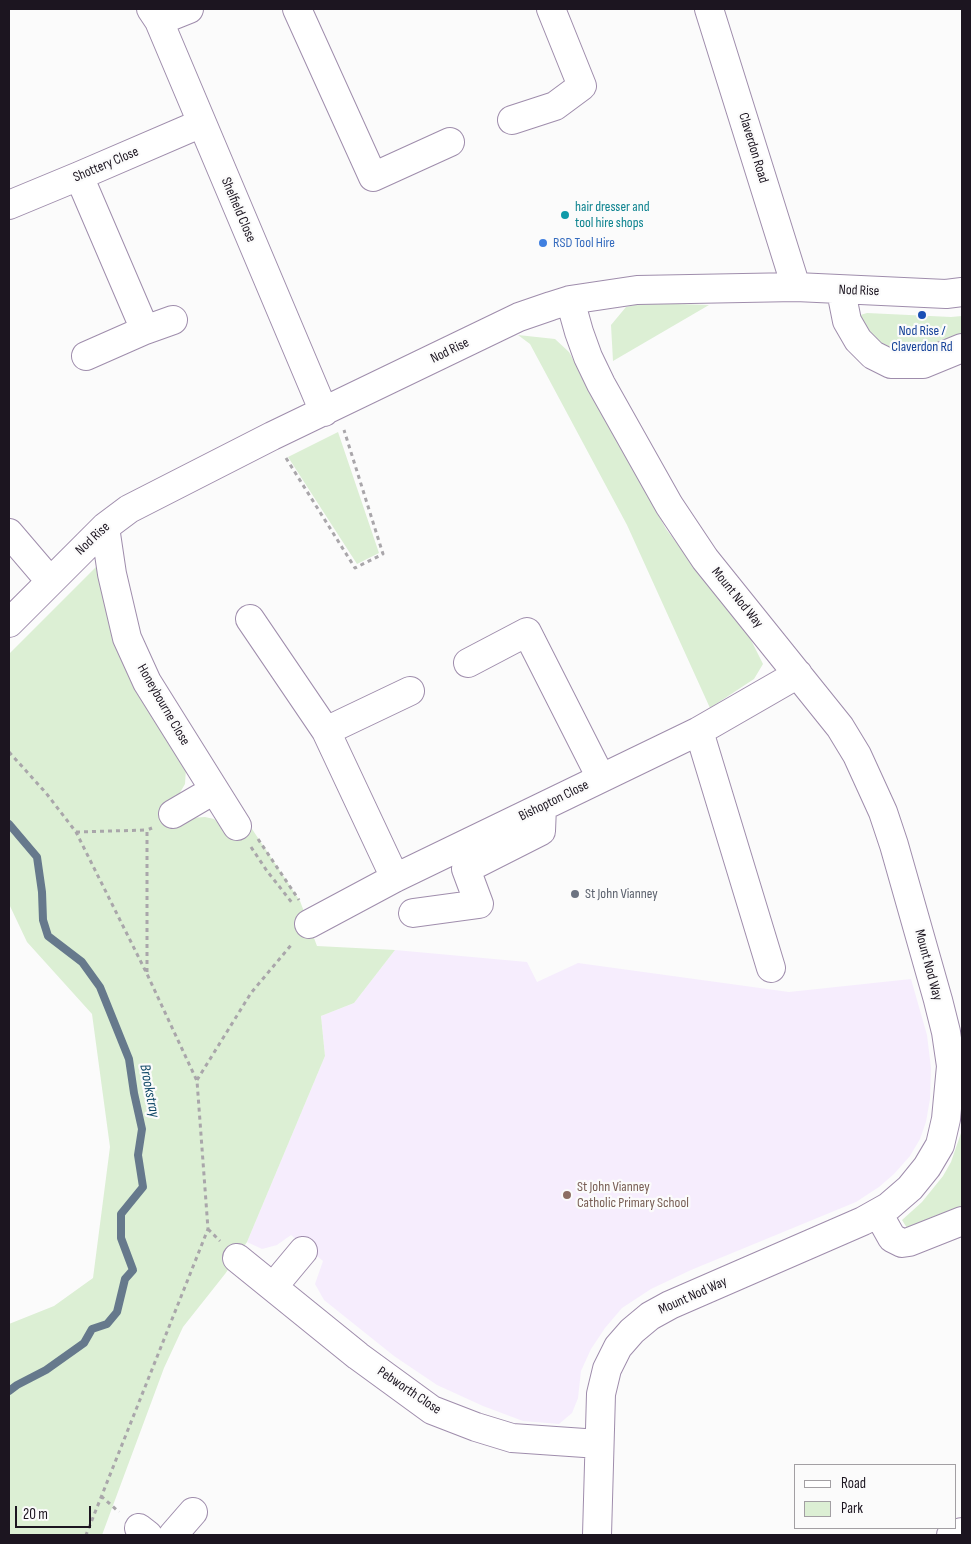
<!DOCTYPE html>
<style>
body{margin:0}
#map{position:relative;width:971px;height:1544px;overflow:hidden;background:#fbfbfb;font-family:"Sofia Sans Condensed",sans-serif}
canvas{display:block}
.frame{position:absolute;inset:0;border:10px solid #1c1520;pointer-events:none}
.legend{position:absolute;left:794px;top:1464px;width:162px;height:65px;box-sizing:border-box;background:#fbfbfb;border:1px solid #a29fa3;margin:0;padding:6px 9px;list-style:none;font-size:15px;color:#1c1520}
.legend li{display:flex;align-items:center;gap:10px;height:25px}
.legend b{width:25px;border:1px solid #a29fa3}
.scale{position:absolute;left:15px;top:1506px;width:76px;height:22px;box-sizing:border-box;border:2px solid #1c1520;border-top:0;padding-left:6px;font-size:15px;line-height:18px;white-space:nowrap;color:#1c1520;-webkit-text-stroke:4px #fbfbfb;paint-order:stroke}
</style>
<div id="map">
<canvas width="971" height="1544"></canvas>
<div class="frame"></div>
<ul class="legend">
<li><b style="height:6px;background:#fff"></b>Road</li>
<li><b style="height:14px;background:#dcefd4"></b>Park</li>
</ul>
<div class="scale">20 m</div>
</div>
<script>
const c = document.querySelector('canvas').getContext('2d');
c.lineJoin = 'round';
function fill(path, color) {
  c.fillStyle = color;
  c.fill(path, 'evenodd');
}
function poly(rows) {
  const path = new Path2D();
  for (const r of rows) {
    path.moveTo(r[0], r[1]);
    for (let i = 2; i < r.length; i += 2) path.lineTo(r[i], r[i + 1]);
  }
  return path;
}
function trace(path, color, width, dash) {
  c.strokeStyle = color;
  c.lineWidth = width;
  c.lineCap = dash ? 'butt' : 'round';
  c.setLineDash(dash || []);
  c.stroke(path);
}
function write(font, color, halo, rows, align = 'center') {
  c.font = font + ' "Sofia Sans Condensed",sans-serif';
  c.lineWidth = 4.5;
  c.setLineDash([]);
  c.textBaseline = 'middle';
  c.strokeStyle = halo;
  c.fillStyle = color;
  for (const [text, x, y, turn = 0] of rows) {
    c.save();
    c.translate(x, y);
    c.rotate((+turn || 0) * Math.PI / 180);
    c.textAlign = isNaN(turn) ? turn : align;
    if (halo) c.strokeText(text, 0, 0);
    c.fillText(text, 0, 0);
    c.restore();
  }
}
const built = poly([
 [395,950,527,962,537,982,578,963,789,992,911,979,927,1035,931,1068,930,1099,926,1122,920,1139,910,1156,894,1174,879,1187,856,1202,691,1270,651,1289,622,1308,605,1328,591,1349,581,1371,578,1398,572,1413,559,1424,523,1421,483,1406,437,1385,394,1356,324,1300,315,1284,323,1261,291,1235,277,1245,262,1249,247,1242,325,1056,321,1016,354,1003]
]);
const green = poly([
 [644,303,709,305,613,361,611,325,626,307],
 [867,313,951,317,962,316,962,339,911,359,873,345,857,316],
 [518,335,555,339,569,352,666,529,750,638,763,664,754,679,710,708,627,525,530,344],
 [338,432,379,553,357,564,288,457],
 [100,563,186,768,185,784,178,796,190,818,205,817,214,819,221,825,246,820,300,901,317,946,395,950,354,1003,321,1016,325,1056,247,1242,225,1274,183,1327,164,1368,102,1535,9,1535,9,1324,54,1306,93,1278,110,1147,92,1014,27,942,9,904,9,654],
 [962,1130,962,1211,907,1228,902,1220,922,1202,943,1176,951,1162]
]);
const stream = poly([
 [9,824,37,857,42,892,43,920,48,936,82,962,100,987,129,1059,134,1093,142,1129,138,1155,143,1187,121,1214,121,1238,133,1270,125,1279,117,1312,107,1324,92,1329,84,1343,46,1370,17,1385,9,1391]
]);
const path = poly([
 [286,458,355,568,383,554,344,430],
 [9,752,46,793,76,832,147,974,197,1081,208,1229,86,1535],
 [76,832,147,830],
 [258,839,299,900],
 [251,847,267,871,293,904],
 [147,972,147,830,152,828],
 [197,1080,251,993,292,944],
 [208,1229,220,1241],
 [101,1496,119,1512]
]);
const minor = poly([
 [151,9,159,21,324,412],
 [297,9,373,177,450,142],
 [709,9,796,287],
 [159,21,189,9],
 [512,120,555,106,582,86,551,9],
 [79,176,145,330],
 [9,205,79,176,202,123],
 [841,291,847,321,858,340,873,355,891,364,923,364,962,348],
 [570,300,579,332,588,357,601,384,669,505,705,559,840,727,857,755,883,812,894,845,938,1000,946,1032,951,1066,946,1119,940,1145,927,1167,910,1188,888,1207,863,1221,670,1305,650,1316,632,1331,618,1347,607,1369,601,1394,597,1535],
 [86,356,145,330,173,320],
 [105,527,112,574,127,638,147,682,237,826],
 [9,533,50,581],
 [250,619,326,731,395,878],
 [9,623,105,527,129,509,272,436,519,317,551,306,570,300,637,290,796,287,946,294,962,292],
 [468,663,527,632,601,778],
 [326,731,410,691],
 [699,731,771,968],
 [173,814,214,790],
 [413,913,479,904,466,869,541,831,542,807],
 [309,924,395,878,699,731,798,674],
 [878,1213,892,1238,902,1243,909,1242,962,1221],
 [237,1258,358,1356,432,1410,476,1427,512,1438,599,1444],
 [273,1287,303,1251],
 [139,1528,148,1535],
 [173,1535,193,1512],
 [951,1535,962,1532]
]);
const markers = [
 [565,215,5,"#0f9aa8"],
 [543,243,5,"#3f7fe0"],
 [922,315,5,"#1a4fb4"],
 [575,894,5,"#6b7280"],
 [567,1195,5,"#8d6e63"]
];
const streetNames = [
 ["Claverdon Road",753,148,73],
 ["Shottery Close",106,165,-23],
 ["Shelfield Close",238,210,67],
 ["Nod Rise",859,291,2],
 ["Nod Rise",450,351,-26],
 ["Nod Rise",93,539,-43],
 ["Mount Nod Way",737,598,51],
 ["Honeybourne Close",163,705,60],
 ["Bishopton Close",554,801,-26],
 ["Mount Nod Way",928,965,75],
 ["Mount Nod Way",693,1296,-24],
 ["Pebworth Close",409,1391,34]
];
const cultureNames = [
 ["hair dresser and",575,207],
 ["tool hire shops",575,223]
];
const shopNames = [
 ["RSD Tool Hire",553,243]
];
const transitNames = [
 ["Nod Rise /",922,331],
 ["Claverdon Rd",922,347]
];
const worshipNames = [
 ["St John Vianney",585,894]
];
const educationNames = [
 ["St John Vianney",577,1187],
 ["Catholic Primary School",577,1203]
];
const waterNames = [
 ["Brookstray",149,1091,79]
];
fill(built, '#f6edfd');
fill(green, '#dcefd4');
trace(stream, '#66798c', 8);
trace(minor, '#9f8dac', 30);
trace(path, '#a9a6aa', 3, [4, 4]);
trace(minor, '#fff', 28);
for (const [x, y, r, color] of markers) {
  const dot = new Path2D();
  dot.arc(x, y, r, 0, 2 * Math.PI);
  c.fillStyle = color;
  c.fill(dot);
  trace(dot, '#fbfbfb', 2);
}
write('14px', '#1c1520', '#fbfbfb', streetNames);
write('14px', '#0d838f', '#fbfbfb', cultureNames, 'left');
write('14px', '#366cbe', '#fbfbfb', shopNames, 'left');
write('14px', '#164399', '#fbfbfb', transitNames);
write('14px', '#5b616d', '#fbfbfb', worshipNames, 'left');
write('14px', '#785e54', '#fbfbfb', educationNames, 'left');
write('italic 15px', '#104867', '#fbfbfb', waterNames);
</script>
